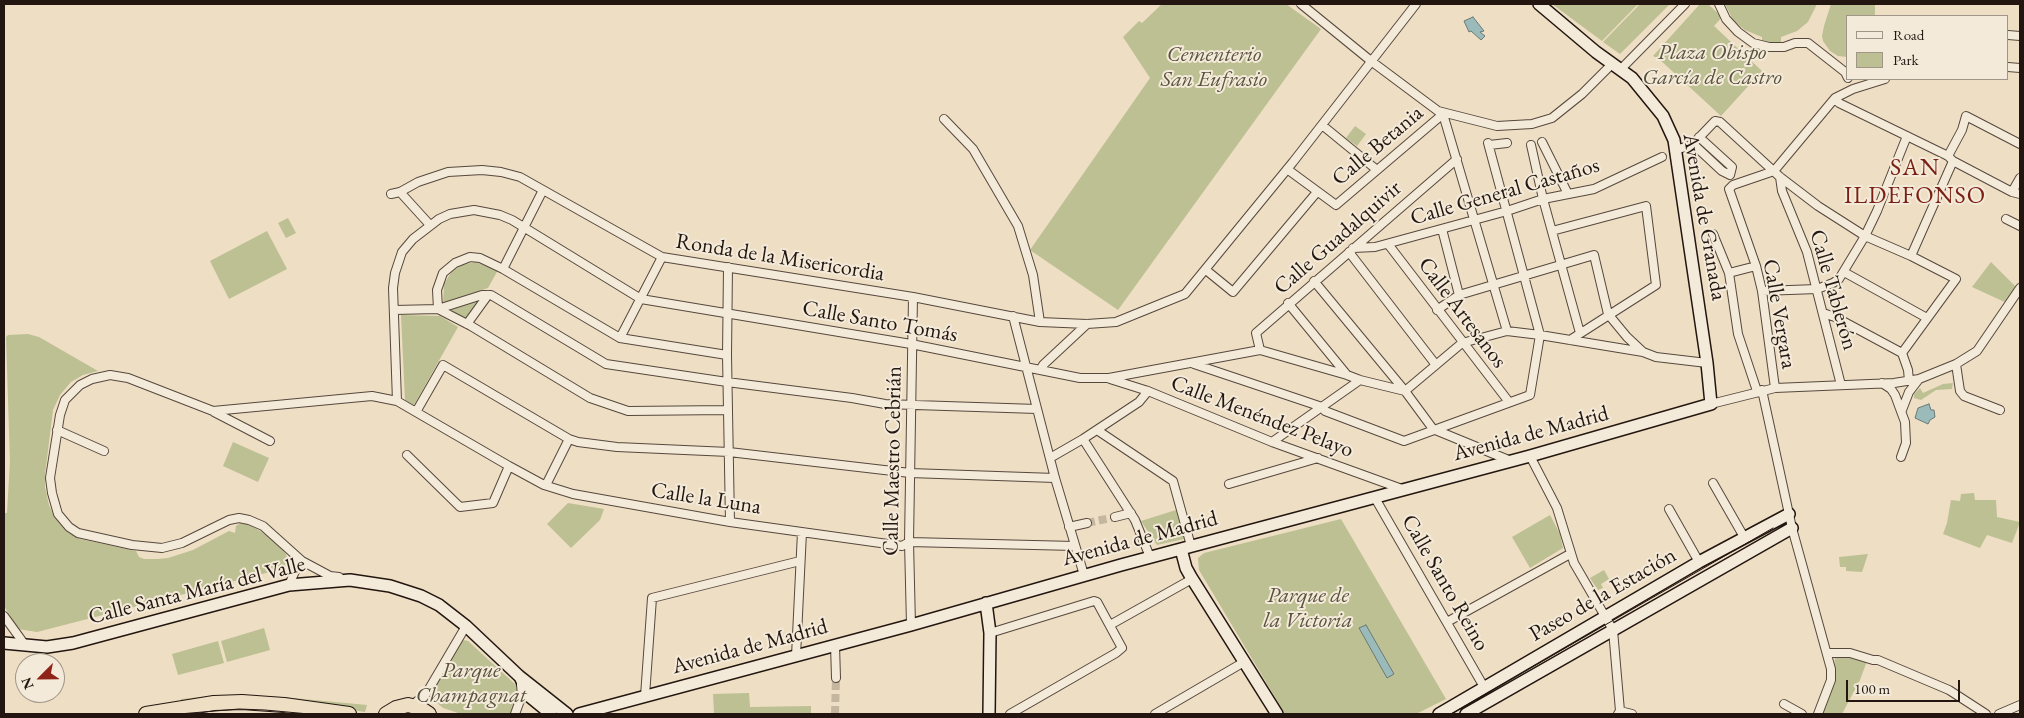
<!DOCTYPE html>
<meta charset="utf-8">
<style>
body{margin:0}
#map{position:relative;width:2024px;height:718px;overflow:hidden;background:#eedec4;font-family:"EB Garamond",serif}
canvas{display:block}
.frame{position:absolute;inset:0;border:5px solid #231610;pointer-events:none}
.legend{position:absolute;left:1846px;top:15px;width:162px;height:65px;box-sizing:border-box;background:#f4ead9;border:1px solid #a09589;margin:0;padding:6px 9px;list-style:none;font-size:15px;color:#231610}
.legend li{display:flex;align-items:center;gap:10px;height:25px}
.legend b{width:25px;border:1px solid #a09589}
.north{position:absolute;left:15px;top:653px;width:50px;height:50px;box-sizing:border-box;background:#f4ead9;border:1px solid #a09589;border-radius:50%;rotate:247deg;font-size:14px;font-weight:700;line-height:20px;text-align:center;color:#231610}
.north::after{content:'';display:block;margin:auto;width:18px;height:22px;background:#8f2418;clip-path:polygon(50% 0,100% 100%,50% 72%,0 100%)}
.scale{position:absolute;left:1846px;top:680px;width:114px;height:22px;box-sizing:border-box;border:2px solid #231610;border-top:0;padding-left:6px;font-size:15px;line-height:18px;white-space:nowrap;color:#231610;-webkit-text-stroke:4px #f4ead9;paint-order:stroke}
</style>
<div id="map">
<canvas width="2024" height="718"></canvas>
<div class="frame"></div>
<ul class="legend">
<li><b style="height:6px;background:#f4ead9"></b>Road</li>
<li><b style="height:14px;background:#bcc092"></b>Park</li>
</ul>
<div class="north">N</div>
<div class="scale">100 m</div>
</div>
<script>
const c = document.querySelector('canvas').getContext('2d');
c.lineJoin = 'round';
function fill(path, color) {
  c.fillStyle = color;
  c.fill(path, 'evenodd');
}
function poly(rows) {
  const path = new Path2D();
  for (const r of rows) {
    path.moveTo(r[0], r[1]);
    for (let i = 2; i < r.length; i += 2) path.lineTo(r[i], r[i + 1]);
  }
  return path;
}
function trace(path, color, width, dash) {
  c.strokeStyle = color;
  c.lineWidth = width;
  c.lineCap = dash ? 'butt' : 'round';
  c.setLineDash(dash || []);
  c.stroke(path);
}
function write(font, color, halo, rows, align = 'center') {
  c.font = font + ' "EB Garamond",serif';
  c.lineWidth = 4;
  c.setLineDash([]);
  c.textBaseline = 'middle';
  c.strokeStyle = halo;
  c.fillStyle = color;
  for (const [text, x, y, turn = 0] of rows) {
    c.save();
    c.translate(x, y);
    c.rotate((+turn || 0) * Math.PI / 180);
    c.textAlign = isNaN(turn) ? turn : align;
    if (halo) c.strokeText(text, 0, 0);
    c.fillText(text, 0, 0);
    c.restore();
  }
}
const green = poly([
 [1162,4,1286,4,1321,29,1118,310,1030,250,1150,78,1123,37,1139,21,1142,23],
 [1552,4,1638,4,1602,41],
 [1640,4,1670,4,1620,54,1603,42],
 [1700,4,1708,4,1722,17,1714,26,1762,71,1721,116,1659,59,1653,56],
 [1725,4,1817,4,1808,22,1797,31,1781,37,1781,42,1762,42,1762,37,1745,30,1733,20],
 [1831,4,1875,4,1875,16,1848,16,1848,57,1838,56,1830,51,1823,41,1822,36,1824,26],
 [1355,126,1366,134,1357,146,1346,138],
 [288,218,296,233,286,238,278,223],
 [267,231,287,269,229,299,210,261],
 [475,262,498,270,488,288,443,303,444,284,452,271,462,265],
 [1991,262,2016,287,2009,304,1972,287],
 [480,299,466,320,448,310],
 [401,315,440,316,458,327,414,405,405,400],
 [28,334,39,337,98,371,83,375,71,382,60,395,53,410,45,474,45,487,49,505,55,518,67,532,80,539,136,551,139,557,144,559,158,559,168,558,193,550,229,531,235,533,236,526,240,523,251,525,272,539,286,554,288,563,285,568,281,571,266,573,37,632,18,629,4,606,4,513,7,513,10,462,6,337,8,335],
 [1953,383,1952,389,1936,390,1921,400,1914,398,1914,394,1920,388,1923,393,1943,384],
 [233,442,269,458,258,482,223,466],
 [1974,493,1975,500,1996,500,1997,517,2020,522,2012,543,1987,535,1980,548,1943,534,1947,523,1951,500,1960,501,1961,494],
 [568,503,604,509,600,520,571,548,547,524],
 [1176,510,1184,539,1157,545,1141,521],
 [1550,515,1560,534,1563,548,1530,568,1512,537],
 [1341,519,1446,699,1416,714,1285,714,1199,570,1198,558,1204,553],
 [1868,554,1862,572,1846,571,1846,567,1840,567,1839,557],
 [1604,570,1609,579,1601,584,1603,588,1598,590,1590,578],
 [264,628,270,650,227,662,221,641],
 [463,640,468,641,516,685,518,697,514,710,510,714,461,714,443,708,435,701,436,696,432,695,433,688,459,644],
 [218,641,224,663,178,675,172,654],
 [1835,654,1848,654,1867,661,1860,680,1842,714,1821,714,1834,683],
 [749,693,750,707,811,706,811,714,714,714,713,694],
 [219,695,282,697,367,705,365,712,320,705,181,703,181,699]
]);
const water = poly([
 [1473,17,1484,31,1480,32,1485,36,1481,40,1471,31,1469,32,1464,21,1473,17],
 [1929,404,1931,410,1934,410,1935,417,1930,420,1928,424,1915,418,1918,408,1929,404],
 [1366,625,1394,674,1387,678,1359,628,1366,625]
]);
const streetTunnel = poly([
 [1087,523,1115,517],
 [835,714,836,678]
]);
const street = poly([
 [1301,4,1371,61,1438,111,1497,126,1532,124,1552,118,1582,94,1613,63],
 [1719,4,1726,19,1738,32,1753,43,1769,47,1784,47,1795,43,1808,43,1845,72,1848,78],
 [2008,35,2020,36],
 [2008,67,2020,68],
 [1621,69,1685,4],
 [1835,98,1839,103,1948,156,1953,161,2012,192,2020,194],
 [944,119,973,149,1018,226,1033,275,1040,322],
 [1322,125,1377,170],
 [1542,142,1568,194],
 [1693,144,1722,171,1730,175,1732,167,1699,137],
 [1489,145,1507,143],
 [1531,145,1543,199,1580,333],
 [1675,150,1692,145,1715,121,1720,122,1780,177,1818,206,1865,236,1911,256,1956,279,1902,353],
 [1948,156,1962,130,1966,116,2020,144],
 [1287,169,1336,205,1443,114,1507,331],
 [1780,177,1782,191,1807,252,1841,385],
 [400,192,430,225],
 [2012,192,2020,178],
 [391,194,400,192,418,182,448,172,482,170,501,172,520,177,662,257,913,297,1040,322,1087,324,1116,322,1185,294,1293,162,1416,4],
 [2006,219,2020,226],
 [1442,229,1459,295],
 [1552,231,1646,206,1656,285,1570,340],
 [1713,234,1729,273,1738,334,1757,391],
 [1388,244,1509,402],
 [1353,248,1375,247,1507,211,1543,199,1594,189,1662,157],
 [1349,252,1436,365],
 [1911,256,1953,161],
 [728,267,727,355,730,522],
 [503,269,543,190],
 [1206,270,1233,292,1317,192],
 [1844,272,1927,318],
 [1729,273,1756,266],
 [1314,281,1405,391,1433,429],
 [1762,291,1817,289,1833,283,1839,279,1865,236,1877,211,1907,136],
 [1288,303,1347,375],
 [438,309,437,290,443,273,455,263,470,257,480,258,503,269,620,338,727,355],
 [438,309,471,326,590,398,628,411,727,410],
 [394,310,438,309,482,295,491,295,606,364,727,382,852,398,885,404,1037,409],
 [1437,310,1459,295,1594,255,1608,314,1627,337,1643,352],
 [1823,313,1835,317,1902,353],
 [1013,316,1055,478,1084,575],
 [467,324,488,295],
 [620,338,662,257],
 [1260,350,1256,333,1457,159],
 [1902,353,1908,370,1909,381],
 [1194,364,1322,407,1325,411,1404,441,1530,395,1540,335,1488,143],
 [1956,364,1960,391,1964,396,2000,410],
 [1040,370,1043,365,1087,324],
 [1110,379,1148,391,1272,442,1402,489],
 [1882,383,1891,389,1895,395,1905,422,1906,443,1901,457],
 [1775,388,1762,291,1756,266,1729,189,1733,185,1774,171,1835,98,1853,89,1885,79],
 [1762,390,1792,528,1831,669,1831,680,1818,714],
 [397,401,393,288,395,273,402,252,413,239,439,219,450,214,474,210,500,215,512,220,641,299,911,344,1080,378,1109,378,1260,350,1347,375,1360,380,1405,391,1462,343,1507,331,1540,335,1643,352,1656,357,1707,363],
 [1711,404,1775,388,1894,383,1919,379,1956,364,1977,351,2020,288],
 [1902,410,1909,392,1919,379],
 [214,412,270,441],
 [416,412,443,365,569,439,578,442,617,447,729,452,910,473,1055,478],
 [1433,429,1511,461],
 [57,430,104,451],
 [1097,430,1173,481,1191,546],
 [1083,439,1135,520,1150,557],
 [1272,442,1360,380],
 [407,455,460,507,493,503,509,466],
 [1530,456,1557,508,1574,563,1613,630,1620,711,1618,714],
 [1050,458,1083,439,1139,402,1148,391],
 [1713,483,1744,537],
 [1229,484,1318,458],
 [546,485,569,439],
 [1375,498,1484,687],
 [1669,509,1699,562],
 [1115,517,1131,513],
 [1069,527,1087,523],
 [339,577,330,576,302,561,263,526,249,520,239,518,229,520,182,543,162,548,132,545,78,533,69,527,58,514,52,493,50,478,60,415,65,400,80,385,92,379,110,375,128,378,213,411,372,396,397,401,509,466,544,485,573,494,730,522,902,546,909,542,1075,546],
 [289,585,296,569,297,562,294,554],
 [4,616,25,645],
 [1447,622,1570,554],
 [911,625,909,542,913,297],
 [1110,625,1192,579],
 [990,633,1094,601,1097,602,1122,648,1116,653,1010,714],
 [835,645,836,678],
 [1828,653,1850,653,1873,660,1878,660,1949,690,1986,714],
 [796,656,802,532],
 [645,696,652,598,800,561],
 [1784,704,1802,714],
 [411,706,426,694,466,626],
 [1620,711,1632,714],
 [515,714,522,695,521,685],
 [1155,714,1244,662],
 [1999,714,2020,705]
]);
const secondary = poly([
 [1181,549,1186,568,1191,577,1277,714],
 [986,603,990,633,989,714],
 [4,643,47,647,73,643,289,585,350,580,390,586,421,596,439,605,466,626,519,676,567,714],
 [521,679,529,696,551,714],
 [579,714,911,625,1121,565,1530,456,1711,404,1707,363,1674,140,1663,116,1632,78,1596,52,1539,4],
 [1439,714,1699,562,1789,514],
 [1466,714,1792,528]
]);
const highway = poly([
 [146,714,214,703,242,702,284,705,349,714],
 [386,714,396,708,408,705,420,708,429,714]
]);
const tram = poly([
 [179,714,239,709,265,710,309,714],
 [1451,714,1773,528]
]);
const parkNames = [
 ["Plaza Obispo",1712,53],
 ["García de Castro",1712,78],
 ["Cementerio",1214,55],
 ["San Eufrasio",1214,80],
 ["Parque de",1308,596],
 ["la Victoria",1308,621],
 ["Parque",471,671],
 ["Champagnat",471,696]
];
const streetNames = [
 ["Calle Betania",1378,146,-40],
 ["Calle General Castaños",1505,192,-16],
 ["Avenida de Granada",1704,217,80],
 ["Calle Guadalquivir",1338,238,-41],
 ["Ronda de la Misericordia",780,258,9],
 ["Calle Tablerón",1833,290,74],
 ["Calle Artesanos",1462,313,53],
 ["Calle Vergara",1779,314,80],
 ["Calle Santo Tomás",880,322,10],
 ["Calle Menéndez Pelayo",1262,417,21],
 ["Avenida de Madrid",1531,434,-15],
 ["Calle Maestro Cebrián",893,461,-89],
 ["Calle la Luna",706,499,9],
 ["Avenida de Madrid",1140,539,-15],
 ["Calle Santo Reino",1445,583,60],
 ["Calle Santa María del Valle",197,591,-14],
 ["Paseo de la Estación",1603,595,-30],
 ["Avenida de Madrid",750,647,-15]
];
const neighbourhoodNames = [
 ["SAN",1915,168],
 ["ILDEFONSO",1915,196]
];
fill(green, '#bcc092');
fill(water, '#9bbbba');
trace(water, '#6b7976', 1);
trace(streetTunnel, '#c5b6a0', 8, [8, 4]);
trace(street, '#56483d', 10);
trace(secondary, '#231610', 14);
trace(highway, '#231610', 16);
trace(street, '#f4ead9', 8);
trace(secondary, '#f4ead9', 11);
trace(highway, '#eedec4', 14);
trace(tram, '#231610', 1);
write('italic 22px', '#59523e', '#f4ead9', parkNames);
write('22px', '#231610', '#f4ead9', streetNames);
c.letterSpacing = '1px';
write('24px', '#7a1f14', '#f4ead9', neighbourhoodNames);
c.letterSpacing = '0px';
</script>
